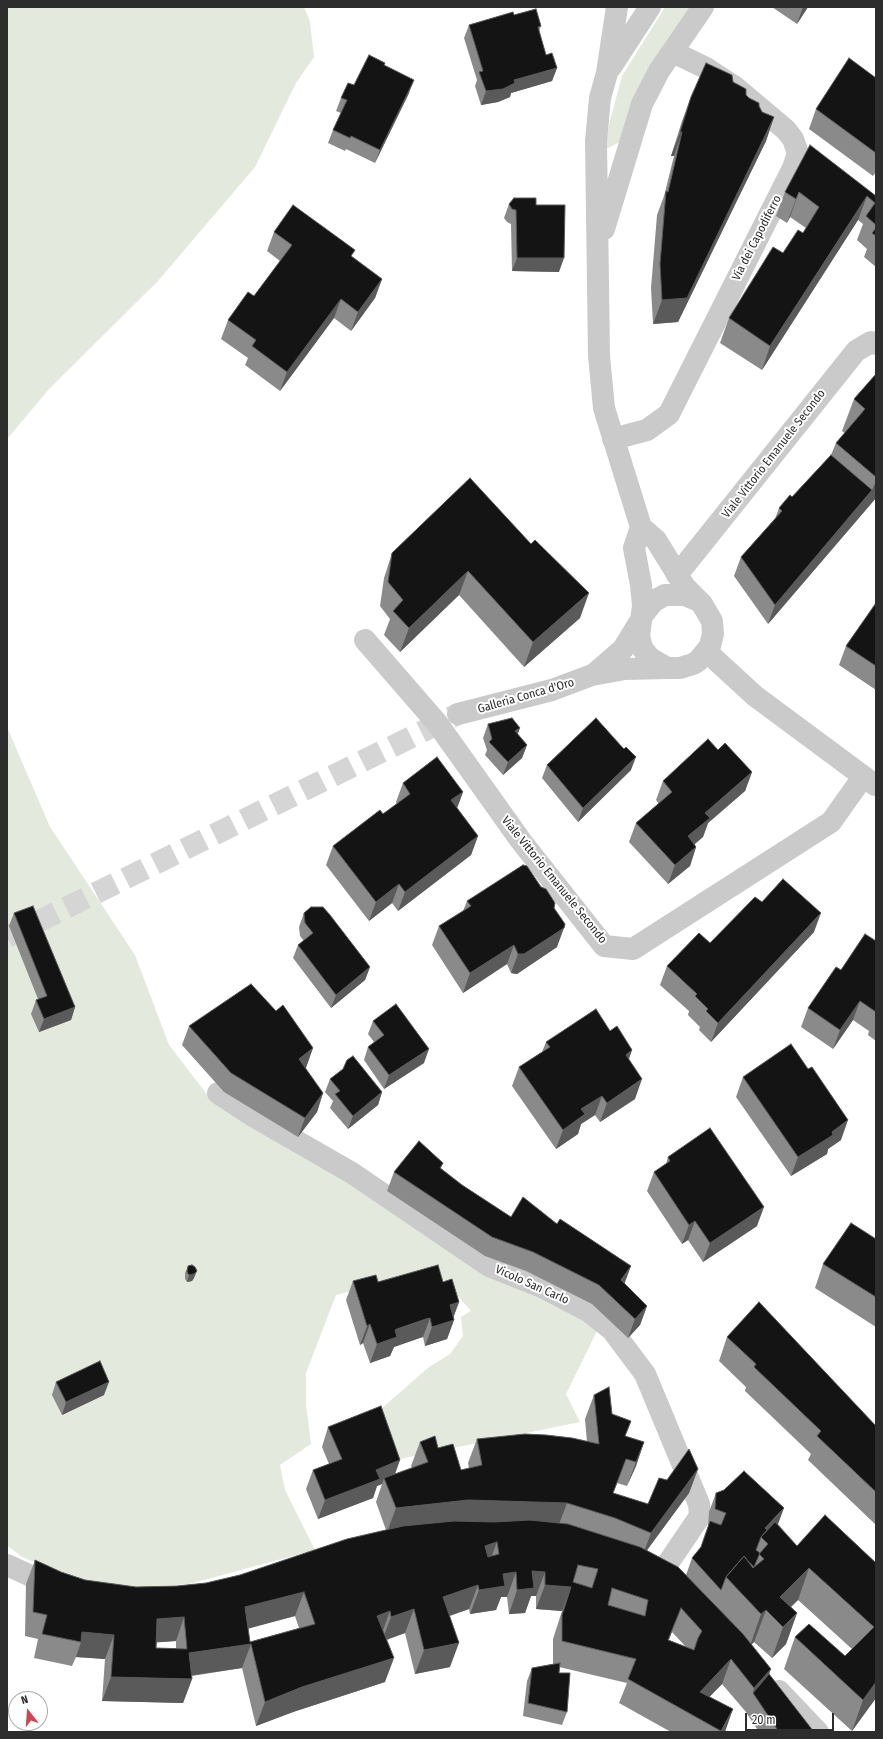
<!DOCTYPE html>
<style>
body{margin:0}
#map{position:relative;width:883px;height:1739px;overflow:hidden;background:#fff;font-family:"Fira Sans Condensed",sans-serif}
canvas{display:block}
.frame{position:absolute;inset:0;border:8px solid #2d2d2d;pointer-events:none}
.north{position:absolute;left:8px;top:1691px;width:40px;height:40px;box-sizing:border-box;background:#fff;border:1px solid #ababab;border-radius:50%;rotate:343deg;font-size:11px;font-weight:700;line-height:16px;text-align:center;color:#2d2d2d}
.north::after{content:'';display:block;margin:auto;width:14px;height:18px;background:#cf4450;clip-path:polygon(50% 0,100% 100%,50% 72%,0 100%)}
.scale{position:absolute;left:745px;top:1713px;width:89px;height:18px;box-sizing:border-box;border:2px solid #2d2d2d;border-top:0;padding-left:5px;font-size:12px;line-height:14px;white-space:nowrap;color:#2d2d2d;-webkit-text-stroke:3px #fff;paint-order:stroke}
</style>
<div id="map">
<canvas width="883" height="1739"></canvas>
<div class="frame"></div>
<div class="north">N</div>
<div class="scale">20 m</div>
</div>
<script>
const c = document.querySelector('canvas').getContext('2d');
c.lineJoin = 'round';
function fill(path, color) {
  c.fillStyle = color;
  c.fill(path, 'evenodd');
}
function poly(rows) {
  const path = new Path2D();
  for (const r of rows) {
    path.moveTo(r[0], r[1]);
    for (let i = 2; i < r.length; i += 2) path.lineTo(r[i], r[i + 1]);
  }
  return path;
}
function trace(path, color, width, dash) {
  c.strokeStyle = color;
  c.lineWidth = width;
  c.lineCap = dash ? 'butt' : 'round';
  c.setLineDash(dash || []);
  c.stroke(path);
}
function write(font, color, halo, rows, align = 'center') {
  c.font = font + ' "Fira Sans Condensed",sans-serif';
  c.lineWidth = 4;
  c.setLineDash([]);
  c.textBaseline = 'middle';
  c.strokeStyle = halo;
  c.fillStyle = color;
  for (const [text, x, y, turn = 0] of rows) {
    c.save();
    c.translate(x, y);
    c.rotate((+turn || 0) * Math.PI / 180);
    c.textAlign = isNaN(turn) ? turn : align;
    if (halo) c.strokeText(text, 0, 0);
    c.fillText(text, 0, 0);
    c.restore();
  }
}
const green = poly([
 [7,7,304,7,310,22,314,57,296,83,255,167,158,281,50,388,7,439],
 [665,7,694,7,622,141,608,148,606,147,605,139,622,76],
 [7,727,50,827,135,955,169,1045,209,1097,599,1327,566,1394,580,1422,390,1461,374,1415,429,1367,450,1354,463,1336,461,1317,471,1311,435,1270,336,1295,306,1373,306,1405,311,1444,280,1465,285,1490,315,1550,189,1584,125,1588,78,1580,22,1557,7,1545]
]);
const minorTunnel = poly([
 [7,937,458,714]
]);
const minor = poly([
 [617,7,607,73,600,98,596,141,599,356,604,408,641,527,656,540,685,587,702,604,712,621,713,634,710,646,698,661,693,664,680,668,667,668,650,658,642,648,639,636,643,606,641,585,634,548,641,527],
 [611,67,650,7],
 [604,229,642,104,659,71,703,7],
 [613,439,647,430,669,414,793,168,798,153,793,139,786,130,735,87,706,68,673,52],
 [677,575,856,351,871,342,876,344],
 [642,616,654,601,665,595,685,595,697,600],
 [365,640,437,723,521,841,604,946,633,949,831,822,863,777],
 [707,652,755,696,875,785],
 [593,675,623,649,639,623],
 [458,714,552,690,592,675,625,669,667,668],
 [218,1093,253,1116,352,1173,489,1266,542,1287,588,1311,612,1330,645,1374,699,1504,700,1516,662,1572],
 [7,1565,57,1588],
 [779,1691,818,1732]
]);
const wall = poly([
 [772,7,808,7,797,24],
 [514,15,541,26,539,31,546,55,557,68,552,81,511,93,510,97,498,102,481,105,475,86,477,80,464,38,469,25],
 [384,65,409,93,375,163,346,149,345,151,328,143,333,130,341,113,336,111,341,98,354,85],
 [876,78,876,172,873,176,809,129,816,109],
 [733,82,746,95,759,106,762,112,774,117,766,141,678,322,653,324,651,288,657,215,664,196,674,156,671,156,682,121,691,97],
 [785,192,876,196,876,267,864,257,867,249,857,240,863,224,858,220,762,370,720,343,729,318,783,253,803,233,806,228,790,217,787,223,776,216],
 [509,204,536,205,559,272,512,271,511,224,507,222,504,218],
 [274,232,353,257,382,279,375,298,351,331,334,318,280,391,245,365,248,358,221,339,228,320,254,296,280,261,267,251],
 [876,374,876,498,768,624,734,576,741,557,775,519,779,508,792,497,831,455,836,443,845,433,842,431,854,399],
 [470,478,580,618,524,667,459,595,400,652,384,635,390,619,380,606,384,578,392,553],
 [876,603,876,690,839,665,846,646],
 [488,724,518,734,527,745,522,758,503,775,485,755,487,750,483,738],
 [718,750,752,772,745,791,708,823,703,837,694,844,696,847,690,866,668,884,629,842,636,823,659,804,656,800,663,781],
 [547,765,631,770,578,822,542,778],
 [403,783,463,792,457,808,478,836,471,855,398,911,392,903,369,921,326,865,333,846,397,804,396,802],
 [467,901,554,908,557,947,517,974,511,973,507,964,463,993,432,945,439,926,463,911],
 [762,902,814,932,711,1042,699,1030,700,1027,688,1015,689,1011,660,985,667,966,710,943],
 [14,913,75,1007,71,1020,39,1032,31,1014,36,1000,38,999,9,926],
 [304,913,370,967,365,980,331,1008,293,958,298,945,304,941,300,936,299,927],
 [876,941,876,1041,868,1035,869,1031,853,1020,833,1049,801,1027,808,1008,841,970],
 [276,1011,313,1048,305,1068,323,1093,317,1112,298,1137,224,1092,182,1045,189,1026],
 [373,1021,424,1063,384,1089,364,1060,368,1047,374,1042,368,1034],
 [610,1031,632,1050,629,1059,635,1099,600,1122,595,1115,581,1124,578,1134,556,1149,512,1086,519,1067,542,1052,546,1042],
 [743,1077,841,1140,828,1149,827,1154,791,1176,736,1097],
 [330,1079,382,1092,378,1105,348,1129,330,1108,333,1101,325,1092],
 [668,1157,757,1226,703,1262,688,1240,682,1244,647,1191,654,1172,666,1164],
 [443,1163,441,1168,462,1185,511,1217,625,1284,647,1306,640,1325,628,1338,592,1304,526,1271,485,1256,387,1191,394,1172],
 [876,1239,876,1327,815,1288,823,1264],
 [188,1266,194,1278,192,1281,187,1282,185,1279,185,1273],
 [353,1281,443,1282,459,1302,453,1318,454,1320,447,1339,425,1346,423,1337,419,1338,394,1347,390,1356,370,1363,363,1343,360,1345,346,1300],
 [727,1337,876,1426,876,1525,808,1460,811,1454,745,1391,746,1387,719,1361],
 [56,1382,104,1395,62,1415,52,1395],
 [594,1395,612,1414,625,1436,644,1442,636,1466,627,1486,617,1483,613,1493,648,1504,667,1480,698,1469,689,1493,647,1550,686,1575,692,1558,701,1547,708,1527,709,1512,716,1493,778,1524,797,1546,876,1563,876,1698,852,1731,784,1669,795,1637,845,1656,852,1649,798,1600,791,1607,797,1613,786,1644,772,1658,754,1642,751,1645,769,1674,814,1732,759,1732,746,1712,722,1684,709,1697,725,1732,671,1732,619,1703,627,1683,559,1667,559,1673,567,1712,562,1725,523,1716,527,1681,532,1668,553,1664,553,1639,562,1611,536,1609,536,1596,531,1596,525,1613,509,1614,507,1597,501,1597,496,1610,470,1614,469,1609,450,1616,450,1667,415,1674,405,1633,387,1640,385,1682,293,1712,256,1726,242,1668,192,1676,192,1679,183,1703,102,1701,105,1659,76,1657,72,1666,34,1658,38,1639,25,1636,26,1584,35,1560,61,1572,85,1580,136,1587,177,1586,206,1583,240,1575,386,1530,376,1502,382,1484,377,1486,373,1498,318,1519,306,1489,313,1470,329,1464,322,1447,328,1427,400,1460,395,1474,412,1468,411,1466,420,1442,438,1448,461,1470,469,1468,468,1463,477,1439,587,1442,585,1419],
 [295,1616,299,1628,250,1642,248,1628],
 [672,1632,686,1647,669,1640],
 [176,1641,176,1648,156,1648,157,1642]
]);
const shadedWall = poly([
 [803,7,808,7,797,24],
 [557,68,552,81,511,93,510,97,498,102,481,105,486,91,514,80],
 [414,80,409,93,375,163,380,150],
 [774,117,766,141,678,322,653,324,662,300],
 [680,132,682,132,674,156,671,156],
 [799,192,790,217,787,223,796,199],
 [867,196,858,220,762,370,770,346],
 [517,258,564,258,559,272,512,271],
 [382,279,375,298,351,331,358,312],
 [341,299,334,318,280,391,287,372],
 [876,481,876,498,768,624,775,605,872,490],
 [468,571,459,595,400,652,409,628],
 [589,593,580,618,524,667,533,642],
 [520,728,515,742,515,731],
 [527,745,522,758,503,775,508,762],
 [636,757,631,770,578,822,583,808],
 [752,772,745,791,708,823,703,837,681,856,688,836,705,813],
 [463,792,456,811,451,800],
 [478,836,471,855,398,911,405,892],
 [696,847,690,866,668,884,675,865],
 [399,884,392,903,369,921,376,902],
 [821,913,814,932,711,1042,718,1023],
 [564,928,557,947,517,974,511,973,518,954],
 [514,945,507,964,463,993,470,973],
 [370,967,365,980,331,1008,336,995],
 [860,1001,853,1020,833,1049,840,1030],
 [75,1007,71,1020,39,1032,44,1019],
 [313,1048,306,1068,292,1078,299,1059],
 [429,1049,424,1063,384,1089,389,1075],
 [632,1050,625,1069,626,1055],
 [642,1079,635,1099,600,1122,607,1103],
 [382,1092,378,1105,348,1129,353,1116],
 [323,1093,317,1112,298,1137,305,1118],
 [602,1096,595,1115,581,1124,578,1134,556,1149,563,1130,581,1109],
 [848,1120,841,1140,828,1149,827,1154,791,1176,798,1157],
 [764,1207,757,1226,703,1262,710,1243],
 [695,1221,688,1240,682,1244,689,1225],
 [631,1266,624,1285,621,1280],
 [197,1271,194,1278,192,1281,187,1282,189,1275],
 [459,1302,452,1321,454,1320,447,1339,425,1346,432,1327,450,1305],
 [647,1306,640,1325,628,1338,635,1319],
 [430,1318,423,1337,394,1347,390,1356,370,1363,377,1344,395,1330],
 [370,1324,363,1343,360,1345,367,1326],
 [109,1382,104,1395,62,1415,66,1402],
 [644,1442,636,1466,627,1486,636,1462],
 [400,1460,393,1479,384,1478,382,1484,377,1486,373,1498,318,1519,325,1500,376,1470],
 [698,1469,689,1493,642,1557,651,1533],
 [468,1500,567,1503,558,1527,387,1532,396,1508],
 [784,1508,777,1527,762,1538,765,1528],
 [497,1542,488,1566,485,1546],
 [809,1568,798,1600,777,1620,780,1597],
 [532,1571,545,1572,536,1596,531,1596,525,1613,509,1614,517,1590],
 [516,1572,507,1597,501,1597,496,1610,470,1614,479,1590,503,1574],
 [478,1585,469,1609,434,1621,443,1597],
 [545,1585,571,1587,562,1611,536,1609],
 [304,1592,295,1616,236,1632,245,1607],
 [414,1609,405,1633,382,1641,391,1617],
 [766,1610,754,1642,750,1646,761,1614],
 [390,1611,381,1636,377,1616],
 [797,1613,786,1644,772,1658,783,1627],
 [184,1617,176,1641,149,1643,157,1619],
 [82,1632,114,1635,105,1659,76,1657,81,1642],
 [459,1643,450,1667,415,1674,424,1650],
 [251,1644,242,1668,180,1677,189,1653],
 [394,1658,385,1682,293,1712,256,1726,265,1702,302,1687],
 [731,1659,722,1684,692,1715,700,1692],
 [771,1669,762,1693,753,1693,754,1688],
 [111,1677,192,1679,183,1703,102,1701],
 [876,1682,876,1698,852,1731,863,1700],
 [733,1709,725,1732,721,1732,721,1731]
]);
const building = poly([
 [536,9,541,26,538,27,546,55,552,53,557,68,514,80,515,83,503,89,486,91,479,72,483,71,469,25,513,12,514,15,536,9],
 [369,55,385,63,384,65,414,80,380,150,351,136,350,138,333,130,347,100,341,98,348,83,354,85,369,55],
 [849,58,876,78,876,153,816,109,849,58],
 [706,63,732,75,733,82,746,89,746,95,749,98,759,103,759,106,762,112,774,117,687,298,662,300,660,264,666,191,668,192,682,132,680,132,691,97,706,63],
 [810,145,876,196,876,225,866,216,875,203,867,196,770,346,729,318,773,247,783,253,798,230,803,233,819,207,799,192,796,199,785,192,810,145],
 [514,198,536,198,536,205,565,205,564,258,517,258,516,210,512,209,509,204,514,198],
 [293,205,355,250,351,256,382,279,358,312,341,299,287,372,252,346,256,340,228,320,248,292,254,296,292,245,274,232,293,205],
 [876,228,876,236,872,233,876,228],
 [876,374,876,477,836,443,865,409,854,399,876,374],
 [831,455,872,490,775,605,741,557,782,511,779,508,790,495,792,497,831,455],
 [470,478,531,544,535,540,589,593,533,642,468,571,409,628,393,611,403,600,388,582,392,553,470,478],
 [876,603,876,666,846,646,876,603],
 [512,718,520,728,515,731,527,745,508,762,489,742,492,739,488,724,512,718],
 [596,718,622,747,624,749,626,747,636,757,583,808,547,765,596,718],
 [708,739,718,750,725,743,752,772,705,813,710,818,688,836,696,847,675,865,636,823,672,792,663,781,708,739],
 [437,757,463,792,451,800,478,836,405,892,399,884,376,902,333,846,380,810,383,814,410,794,403,783,437,757],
 [523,865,527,866,541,887,546,889,555,903,554,908,565,924,564,928,524,954,518,954,514,945,470,973,439,926,471,906,467,901,523,865],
 [783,879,821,913,718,1023,706,1011,708,1009,695,996,697,994,667,966,699,933,710,943,755,897,762,902,783,879],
 [33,906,75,1007,44,1019,36,1000,47,996,14,913,33,906],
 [311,907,323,907,330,915,370,967,336,995,298,945,313,933,305,923,304,913,311,907],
 [865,934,876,941,876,1012,860,1001,840,1030,808,1008,836,967,841,970,865,934],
 [251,984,276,1011,283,1005,313,1048,299,1059,323,1093,305,1118,231,1073,189,1026,251,984],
 [396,1004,429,1049,389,1075,368,1047,384,1035,373,1021,396,1004],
 [596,1009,610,1031,617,1026,632,1050,626,1055,642,1079,607,1103,602,1096,581,1109,585,1114,563,1130,519,1067,550,1047,546,1042,596,1009],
 [791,1044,808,1069,812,1067,848,1120,832,1132,833,1135,798,1157,743,1077,791,1044],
 [353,1056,382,1092,353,1116,335,1094,340,1091,330,1079,343,1069,347,1060,353,1056],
 [710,1128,764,1207,710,1243,695,1221,689,1225,654,1172,670,1161,668,1157,710,1128],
 [419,1141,443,1163,440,1168,462,1185,511,1217,523,1197,557,1224,560,1219,631,1266,621,1280,647,1306,635,1319,599,1285,533,1252,492,1237,394,1172,419,1141],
 [851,1223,876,1239,876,1297,823,1264,851,1223],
 [192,1265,195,1267,197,1271,194,1274,189,1275,187,1272,188,1266,192,1265],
 [438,1265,443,1282,452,1279,459,1302,450,1305,454,1320,432,1327,430,1318,426,1319,397,1329,395,1330,397,1337,377,1344,370,1324,367,1326,353,1281,376,1275,378,1282,438,1265],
 [759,1302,876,1426,876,1492,817,1436,821,1431,754,1367,756,1364,727,1337,759,1302],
 [100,1361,109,1382,66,1402,56,1382,100,1361],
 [609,1387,612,1414,631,1421,625,1436,644,1442,636,1462,626,1459,613,1493,648,1504,659,1478,667,1480,689,1449,698,1469,651,1533,615,1518,567,1503,468,1500,396,1508,384,1478,428,1462,420,1442,435,1436,438,1448,453,1444,461,1470,482,1465,477,1439,525,1434,546,1435,572,1438,599,1444,594,1395,609,1387],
 [381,1406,400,1460,376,1470,380,1479,325,1500,313,1470,342,1459,328,1427,381,1406],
 [744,1471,784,1508,765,1528,767,1530,761,1537,756,1550,760,1553,754,1567,747,1560,744,1556,726,1577,721,1590,692,1558,701,1547,710,1521,721,1525,726,1513,715,1509,716,1493,724,1490,744,1471],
 [825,1515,876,1563,876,1682,863,1700,795,1637,809,1624,845,1656,874,1627,809,1568,780,1597,797,1613,783,1627,766,1610,761,1614,726,1577,744,1556,753,1568,764,1559,759,1554,768,1544,761,1537,775,1522,797,1546,825,1515],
 [530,1520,568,1524,640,1547,678,1567,743,1634,771,1669,754,1688,731,1659,700,1692,733,1709,721,1731,628,1679,636,1659,562,1641,562,1615,571,1587,545,1585,545,1572,532,1571,534,1588,517,1590,516,1572,503,1574,505,1586,479,1590,478,1585,443,1597,459,1643,424,1650,414,1609,391,1617,390,1611,377,1616,394,1658,302,1687,265,1702,251,1644,189,1653,192,1679,111,1677,114,1635,82,1632,81,1642,42,1634,47,1615,33,1612,35,1560,61,1572,85,1580,136,1587,177,1586,206,1583,240,1575,347,1539,403,1526,454,1521,494,1522,530,1520],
 [497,1542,499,1554,488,1557,485,1546,497,1542],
 [578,1565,598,1569,592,1588,573,1582,578,1565],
 [612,1588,648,1600,645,1616,608,1605,612,1588],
 [304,1592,315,1624,250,1642,245,1607,304,1592],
 [681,1608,702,1631,698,1638,694,1650,668,1640,681,1608],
 [184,1617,187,1649,156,1648,157,1619,184,1617],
 [560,1663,559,1673,570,1673,567,1712,528,1703,532,1668,560,1663],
 [769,1674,814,1732,779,1732,753,1693,769,1674]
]);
const streetNames = [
 ["Via dei Capodiferro",757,238,-63],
 ["Viale Vittorio Emanuele Secondo",774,454,-52],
 ["Galleria Conca d'Oro",526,696,-16],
 ["Viale Vittorio Emanuele Secondo",554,880,51],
 ["Vicolo San Carlo",532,1285,24]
];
fill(green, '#e3e9dc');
trace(minorTunnel, '#d5d5d5', 22, [22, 11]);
trace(minor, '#cacaca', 22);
fill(wall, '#8a8a8a');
fill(shadedWall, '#5a5a5a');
fill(building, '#141414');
trace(building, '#5a5a5a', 1);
write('12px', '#2d2d2d', '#fff', streetNames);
</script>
